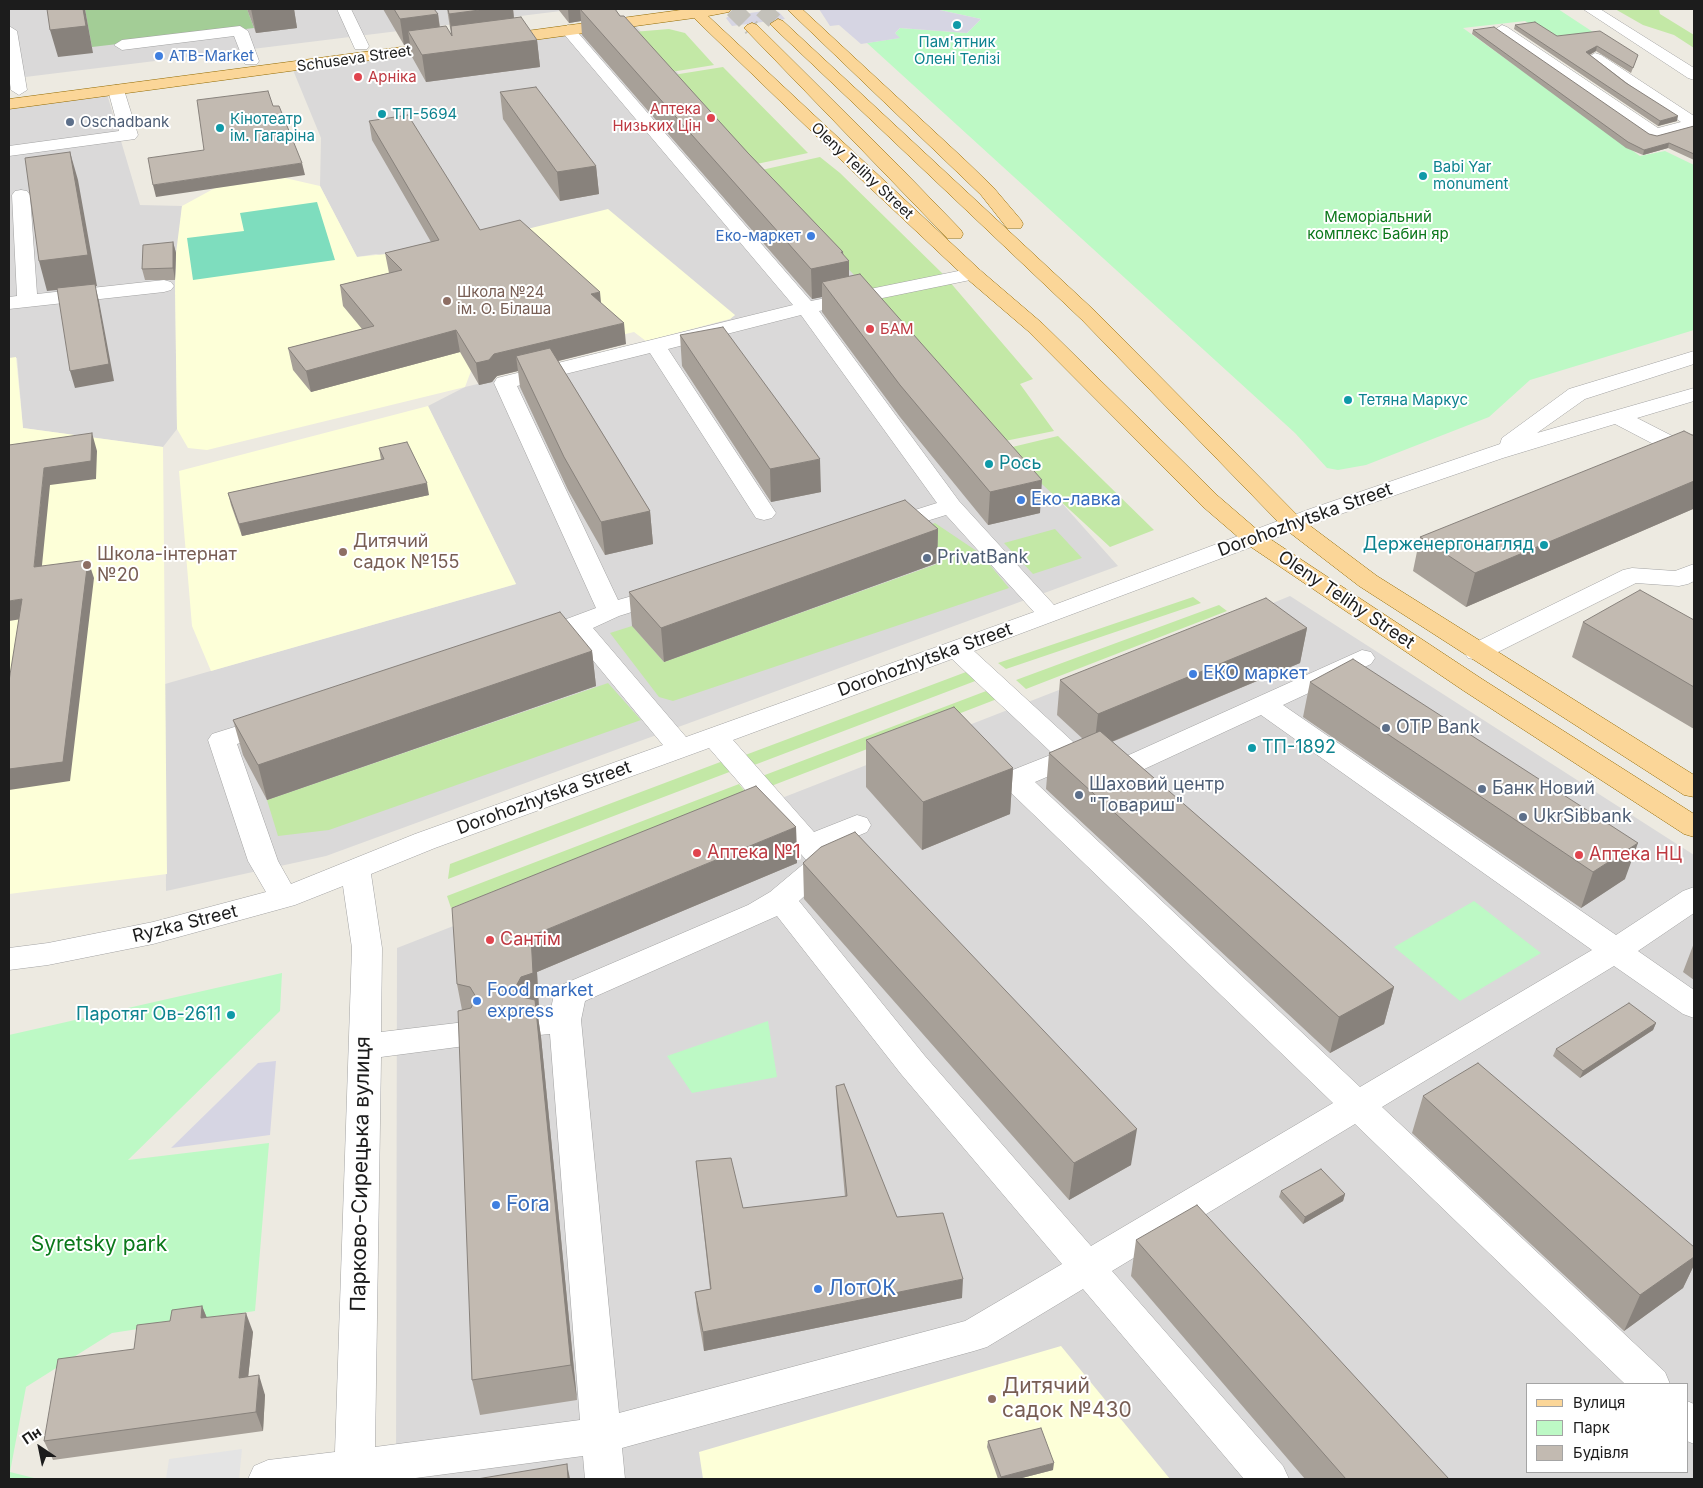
<!DOCTYPE html>
<meta charset="utf-8">
<style>
body{margin:0}
#map{position:relative;width:1703px;height:1488px;overflow:hidden;background:#edeae1;font-family:Inter,sans-serif}
canvas{display:block}
.frame{position:absolute;inset:0;border:10px solid #1c1c1c;pointer-events:none}
.legend{position:absolute;left:1526px;top:1383px;width:162px;height:90px;box-sizing:border-box;background:#fff;border:1px solid #a4a4a4;margin:0;padding:6px 9px;list-style:none;font-size:15px;color:#1c1c1c}
.legend li{display:flex;align-items:center;gap:10px;height:25px}
.legend b{width:25px;border:1px solid #a4a4a4}
.north{position:absolute;left:15px;top:1423px;width:50px;height:50px;-webkit-text-stroke:4px #fff;paint-order:stroke;rotate:326deg;font-size:14px;font-weight:700;line-height:20px;text-align:center;color:#1c1c1c}
.north::after{content:'';display:block;margin:auto;width:18px;height:22px;background:#1c1c1c;clip-path:polygon(50% 0,100% 100%,50% 72%,0 100%)}
</style>
<div id="map">
<canvas width="1703" height="1488"></canvas>
<div class="frame"></div>
<ul class="legend">
<li><b style="height:6px;background:#fbd698"></b>Вулиця</li>
<li><b style="height:14px;background:#bdf9c5"></b>Парк</li>
<li><b style="height:14px;background:#c2bab1"></b>Будівля</li>
</ul>
<div class="north">Пн</div>
</div>
<script>
const c = document.querySelector('canvas').getContext('2d');
c.lineJoin = 'round';
function fill(path, color) {
  c.fillStyle = color;
  c.fill(path, 'evenodd');
}
function poly(rows) {
  const path = new Path2D();
  for (const r of rows) {
    path.moveTo(r[0], r[1]);
    for (let i = 2; i < r.length; i += 2) path.lineTo(r[i], r[i + 1]);
  }
  return path;
}
function trace(path, color, width, dash) {
  c.strokeStyle = color;
  c.lineWidth = width;
  c.lineCap = dash ? 'butt' : 'round';
  c.setLineDash(dash || []);
  c.stroke(path);
}
function write(font, color, halo, rows, align = 'center') {
  c.font = font + ' Inter,sans-serif';
  c.lineWidth = 4;
  c.setLineDash([]);
  c.textBaseline = 'middle';
  c.strokeStyle = halo;
  c.fillStyle = color;
  for (const [text, x, y, turn = 0] of rows) {
    c.save();
    c.translate(x, y);
    c.rotate((+turn || 0) * Math.PI / 180);
    c.textAlign = isNaN(turn) ? turn : align;
    if (halo) c.strokeText(text, 0, 0);
    c.fillText(text, 0, 0);
    c.restore();
  }
}
const residential = poly([
 [9,9,577,9,9,79],
 [636,26,1118,566,326,856,166,891,165,684,516,584,428,406,465,387,630,348,646,341,730,319,735,315,402,261,376,254,357,257,320,186,321,138,293,70],
 [107,94,140,205,182,206,175,280,177,429,163,447,23,428,17,358,9,358,9,107],
 [1290,596,1694,855,1694,1479,396,1479,397,948,1082,681],
 [1527,1384,1687,1384,1687,1472,1527,1472]
]);
const education = poly([
 [285,178,320,186,357,257,386,254,402,260,608,209,735,315,730,319,646,341,634,332,471,371,465,387,207,450,188,448,177,429,175,286,176,253,182,206,215,188],
 [16,357,23,428,163,447,167,874,9,894,9,358],
 [428,406,516,584,211,671,192,626,179,471],
 [1061,1346,1170,1479,703,1479,699,1452]
]);
const grass = poly([
 [1615,9,1659,9,1660,14,1694,35,1694,48,1674,35,1643,25],
 [669,29,685,33,714,65,671,72,633,32],
 [723,67,808,153,752,165,673,75],
 [820,157,840,173,945,276,869,291,757,171],
 [949,281,1033,379,1020,384,1054,431,1000,442,874,298],
 [1058,436,1154,530,1110,547,1004,449],
 [935,523,981,554,1009,588,673,701,659,697,610,633,632,626,664,662,937,564,905,534],
 [1055,529,1082,558,1033,574,1004,543],
 [1193,597,1201,603,1006,669,998,663],
 [1219,605,1227,611,1026,689,1016,680],
 [982,666,991,675,749,767,740,757],
 [608,683,641,720,329,830,278,836,267,800],
 [1002,685,1010,694,766,788,757,778],
 [723,761,732,771,448,879,450,864],
 [739,784,747,794,451,908,447,896]
]);
const forest = poly([
 [85,9,247,9,254,28,92,47]
]);
const park = poly([
 [935,9,1558,9,1599,36,1556,41,1525,21,1463,28,1640,156,1665,151,1694,165,1694,330,1530,380,1489,417,1366,465,1338,470,1327,468,1295,433,867,43,899,38,895,33,900,28,967,33,981,19],
 [1474,901,1541,953,1460,1001,1394,947],
 [282,973,280,1011,128,1160,269,1143,255,1311,112,1333,26,1387,10,1472,38,1479,9,1479,9,1035],
 [768,1021,777,1077,692,1093,667,1056]
]);
const pitch = poly([
 [317,202,335,260,193,280,187,238,244,231,240,213]
]);
const parking = poly([
 [242,1449,239,1479,166,1479,169,1459]
]);
const plaza = poly([
 [819,9,935,9,981,19,967,33,900,28,895,33,900,38,861,44,839,25,830,26],
 [771,10,779,12,785,19,732,26,726,18,729,16],
 [276,1061,270,1135,171,1148,258,1063]
]);
const majorTunnel = poly([
 [733,9,752,28],
 [762,9,778,24]
]);
const minor = poly([
 [337,9,351,9,369,46,367,49,355,49,337,9],
 [1583,9,1600,9,1694,68,1694,80,1688,78,1583,9],
 [568,25,573,27,811,301,973,268,980,270,983,274,980,278,819,311,959,501,1054,605,1310,509,1500,444,1502,438,1569,389,1694,351,1694,364,1585,399,1537,433,1694,388,1694,401,1637,418,1694,447,1694,463,1686,461,1615,424,1503,458,1326,519,974,651,1082,750,1086,756,1082,762,1035,782,1360,1087,1592,950,1261,715,1140,771,1130,774,1120,771,1116,765,1120,759,1362,650,1371,652,1375,658,1371,664,1283,705,1616,935,1683,891,1694,887,1694,913,1638,951,1694,990,1694,1018,1683,1014,1614,966,1382,1107,1665,1372,1670,1384,1625,1384,1355,1124,1112,1271,1283,1466,1289,1479,1244,1479,1083,1289,987,1347,974,1351,622,1448,625,1479,585,1479,583,1456,408,1479,248,1479,254,1466,268,1460,335,1452,352,948,343,886,295,905,153,944,48,965,9,970,9,948,48,943,153,922,266,892,248,861,208,740,212,734,263,718,273,715,283,718,287,724,283,730,237,744,278,861,291,884,415,834,663,745,572,635,538,646,529,643,525,638,529,633,596,608,494,383,497,378,793,305,563,33,560,30,568,25],
 [801,315,937,503,880,521,876,526,880,531,888,533,946,515,1034,612,686,737,593,628,619,616,676,598,679,593,676,588,667,586,618,600,517,386,650,353,756,518,764,520,772,518,776,513,668,349,801,315],
 [952,659,1053,754,1005,773,1001,780,1005,787,1333,1103,1091,1246,925,1056,799,901,834,869,839,862,829,848,867,832,871,825,867,818,857,815,814,832,733,740,952,659],
 [709,748,807,861,770,892,748,905,559,986,554,994,551,1009,528,1014,523,1023,528,1032,539,1035,550,1034,580,1420,375,1447,381,1057,465,1046,476,1043,481,1034,476,1025,465,1022,381,1032,382,948,371,874,435,848,709,748],
 [777,916,901,1074,1062,1264,965,1321,619,1413,581,1020,585,1001,777,916],
 [1502,25,1507,27,1658,128,1681,122,1587,58,1595,53,1601,55,1694,116,1694,129,1655,139,1649,138,1497,33,1494,30,1502,25],
 [9,26,17,31,27,90,19,95,11,90,9,77,9,26],
 [240,26,248,31,259,61,257,64,245,64,234,36,122,50,114,45,122,40,240,26],
 [116,85,124,90,138,135,135,139,9,156,9,146,119,131,108,90,116,85],
 [21,190,27,191,30,195,37,294,164,280,171,282,174,286,171,290,164,292,9,309,9,297,17,296,12,195,15,191,21,190],
 [1694,564,1694,581,1688,584,1679,586,1636,583,1486,658,1477,660,1468,658,1464,652,1468,646,1623,570,1632,568,1675,571,1694,564],
 [1687,1401,1694,1404,1694,1444,1687,1441,1687,1401]
]);
const major = poly([
 [688,9,731,9,729,12,708,16,980,270,1042,323,1218,496,1261,533,1482,679,1694,814,1694,837,1684,834,1464,691,1245,543,1202,506,1028,331,966,278,867,185,694,18,497,45,489,40,497,35,688,9],
 [787,9,802,9,964,159,993,187,1021,220,1023,224,1021,228,1007,228,981,195,787,9],
 [778,19,783,21,1096,312,1301,519,1377,576,1694,775,1694,797,1684,795,1359,586,1285,529,1082,320,773,27,770,24,778,19],
 [752,23,757,25,898,165,961,230,963,234,961,238,947,238,747,31,744,28,747,25,752,23],
 [447,41,455,46,453,49,9,109,9,99,447,41]
]);
const wall = poly([
 [247,9,294,9,297,28,256,33],
 [383,9,434,9,438,14,440,27,451,34,447,9,513,9,514,18,537,40,540,67,426,82,412,57,410,44,404,45],
 [558,9,615,9,620,16,748,153,843,252,849,276,1040,513,988,525,900,417,822,312,822,297,812,299,582,35,581,21,569,23],
 [1515,25,1557,36,1638,55,1631,73,1596,51,1590,55,1677,121,1658,126,1514,29],
 [1473,30,1649,134,1657,136,1694,126,1694,160,1668,148,1643,155,1626,148,1472,34],
 [500,92,596,166,599,194,560,201,503,119],
 [369,121,480,230,601,303,626,344,558,361,650,511,653,544,605,555,568,490,520,387,518,371,497,376,492,382,479,385,460,352,311,392,293,370,288,348,362,329,343,306,340,285,389,273,385,253,431,242,372,140],
 [173,242,176,253,175,280,145,280,142,269],
 [680,335,821,492,771,502,682,366],
 [1694,435,1694,510,1693,509,1466,607,1413,571,1420,537],
 [379,448,429,495,242,536,231,505,228,493,381,460],
 [938,529,937,563,664,662,632,626,629,592],
 [1694,620,1694,729,1572,657,1583,622],
 [1307,628,1300,663,1112,742,1394,987,1384,1024,1330,1053,1046,789,1049,753,1083,739,1057,715,1060,680],
 [592,651,596,686,267,800,243,755,233,720],
 [1310,682,1625,879,1581,908,1303,717],
 [866,740,1013,768,1010,814,922,850,866,787],
 [796,827,797,863,537,972,539,1010,537,1010,541,1037,577,1400,480,1415,472,1380,462,1010,457,984],
 [803,863,1131,1165,1069,1200,804,899],
 [1694,943,1694,980,1683,972],
 [1656,1023,1653,1030,1580,1078,1553,1056,1556,1049],
 [836,1086,897,1217,962,1298,704,1351,697,1311,695,1292,710,1289,696,1161,743,1208,845,1197,837,1106],
 [1423,1096,1694,1247,1694,1265,1683,1288,1624,1331,1412,1133],
 [1281,1191,1345,1194,1343,1201,1303,1224,1279,1197],
 [1136,1240,1449,1479,1305,1479,1131,1276],
 [202,1306,207,1318,253,1332,248,1377,265,1395,263,1431,53,1460,44,1441,134,1349,170,1321],
 [988,1441,1053,1470,1018,1479,998,1479,987,1447]
]);
const shadedWall = poly([
 [83,9,85,9,93,53,58,57,50,30],
 [251,9,294,9,297,28,256,33],
 [487,9,513,9,515,30,452,38,449,14],
 [568,9,605,9,580,9,581,21,569,23],
 [438,14,441,40,408,31,410,44,404,45,400,19],
 [537,40,540,67,426,82,422,55],
 [1597,46,1596,51,1585,57,1586,52],
 [1678,116,1677,121,1658,126,1660,121],
 [1669,143,1668,148,1643,155,1644,150],
 [70,152,78,180,97,286,95,286,99,301,114,381,75,388,70,371,95,286,47,291,39,261],
 [302,163,305,175,156,197,153,185],
 [596,166,599,194,560,201,557,172],
 [173,242,176,253,175,280,173,268],
 [841,252,843,252,843,262,849,261,849,291,822,282,822,297,812,299,811,269],
 [600,292,602,313,591,294],
 [624,323,626,344,522,370,516,356,518,371,497,376,492,382,479,385,476,363,494,354],
 [456,330,460,352,311,392,306,371],
 [92,433,97,451,96,479,50,485,40,585,34,567,44,468],
 [820,459,821,492,771,502,770,469],
 [1042,480,1040,513,988,525,990,492],
 [1694,481,1694,507,1693,509,1466,607,1475,573],
 [427,483,429,495,242,536,239,524],
 [650,511,653,544,605,555,601,522],
 [938,529,937,563,664,662,661,628],
 [88,560,94,578,70,781,9,790,9,769],
 [22,599,28,618,9,621,9,601],
 [1307,628,1300,663,1094,749,1098,714],
 [592,651,596,686,267,800,258,765],
 [1013,768,1010,814,922,850,923,802],
 [796,827,797,863,537,972,539,1010,537,1010,541,1037,577,1400,571,1365,515,988,531,936],
 [1638,843,1625,879,1581,908,1593,872],
 [1394,987,1384,1024,1330,1053,1339,1017],
 [1656,1023,1653,1030,1580,1078,1583,1071],
 [1137,1129,1131,1165,1069,1200,1074,1163],
 [1345,1194,1343,1201,1303,1224,1305,1217],
 [1694,1257,1694,1265,1683,1288,1624,1331,1640,1295],
 [963,1279,962,1298,704,1351,703,1332],
 [202,1306,210,1326,201,1318],
 [246,1313,253,1332,246,1397,239,1378],
 [259,1375,265,1395,263,1431,256,1412],
 [1054,1463,1053,1470,1018,1479,1000,1479,1001,1477],
 [567,1464,570,1479,568,1479]
]);
const building = poly([
 [47,9,83,9,86,26,50,30,47,9],
 [394,9,434,9,438,14,400,19,394,9],
 [448,9,487,9,449,14,448,9],
 [580,9,615,9,620,16,624,16,748,153,843,252,841,252,849,261,811,269,580,9],
 [521,17,537,40,422,55,408,31,446,26,452,36,451,26,521,17],
 [1535,22,1557,36,1600,31,1638,55,1633,68,1597,46,1586,52,1626,83,1678,116,1660,121,1515,25,1535,22],
 [1494,27,1649,134,1657,136,1694,126,1694,154,1669,143,1644,150,1628,142,1473,30,1494,27],
 [536,87,596,166,557,172,500,92,536,87],
 [268,91,273,106,279,106,302,163,153,185,148,158,204,150,197,100,268,91],
 [408,115,480,230,520,220,600,292,591,294,624,323,494,354,489,360,476,363,456,330,306,371,288,348,374,326,340,285,402,270,385,253,439,240,369,121,408,115],
 [70,152,88,255,39,261,25,158,70,152],
 [173,242,173,268,142,269,143,245,173,242],
 [860,274,1042,480,990,492,900,385,822,282,860,274],
 [95,284,109,364,70,371,57,288,95,284],
 [723,327,820,459,770,469,680,335,723,327],
 [550,348,650,511,601,522,564,457,516,356,550,348],
 [1684,431,1692,435,1694,435,1694,481,1475,573,1420,537,1684,431],
 [92,433,91,461,44,468,34,567,88,560,63,762,9,769,9,681,22,599,9,601,9,445,92,433],
 [407,442,427,483,239,524,228,493,384,459,379,448,407,442],
 [905,500,938,529,661,628,629,592,905,500],
 [1640,590,1694,620,1694,687,1583,622,1640,590],
 [1266,598,1307,628,1098,714,1060,680,1266,598],
 [560,612,592,651,258,765,233,720,560,612],
 [1353,659,1638,843,1593,872,1310,682,1353,659],
 [954,707,1013,768,923,802,866,740,954,707],
 [1100,731,1394,987,1339,1017,1049,753,1100,731],
 [756,786,796,827,531,936,533,973,521,977,515,988,522,997,535,1000,571,1365,472,1380,458,1011,471,1008,476,997,470,987,457,984,452,908,756,786],
 [855,832,1137,1129,1074,1163,803,863,821,847,855,832],
 [1629,1003,1656,1023,1583,1071,1556,1049,1629,1003],
 [1478,1063,1694,1247,1694,1257,1640,1295,1423,1096,1478,1063],
 [844,1084,897,1217,943,1213,963,1279,703,1332,695,1292,711,1289,696,1161,731,1158,743,1208,847,1196,836,1086,844,1084],
 [1321,1169,1345,1194,1305,1217,1281,1191,1321,1169],
 [1197,1205,1449,1479,1346,1479,1136,1240,1197,1205],
 [202,1306,201,1318,246,1313,239,1378,259,1375,256,1412,44,1441,58,1359,134,1349,137,1325,170,1321,172,1310,202,1306],
 [1041,1428,1054,1463,1001,1477,988,1441,1041,1428],
 [567,1464,568,1479,477,1479,567,1464]
]);
const markers = [
 [957,25,5,"#0f9aa8"],
 [159,56,5,"#3f7fe0"],
 [358,77,5,"#e0444e"],
 [382,114,5,"#0f9aa8"],
 [711,118,5,"#e0444e"],
 [70,122,5,"#5c6f8a"],
 [220,128,5,"#0f9aa8"],
 [1423,176,5,"#0f9aa8"],
 [811,236,5,"#3f7fe0"],
 [447,301,5,"#8d6e63"],
 [870,329,5,"#e0444e"],
 [1348,400,5,"#0f9aa8"],
 [989,464,5,"#0f9aa8"],
 [1021,500,5,"#3f7fe0"],
 [1544,545,5,"#0f9aa8"],
 [343,552,5,"#8d6e63"],
 [927,558,5,"#5c6f8a"],
 [87,565,5,"#8d6e63"],
 [1193,674,5,"#3f7fe0"],
 [1386,728,5,"#5c6f8a"],
 [1252,748,5,"#0f9aa8"],
 [1482,789,5,"#5c6f8a"],
 [1079,795,5,"#5c6f8a"],
 [1523,817,5,"#5c6f8a"],
 [697,853,5,"#e0444e"],
 [1579,855,5,"#e0444e"],
 [490,940,5,"#e0444e"],
 [477,1001,5,"#3f7fe0"],
 [231,1015,5,"#0f9aa8"],
 [496,1205,5,"#3f7fe0"],
 [818,1289,5,"#3f7fe0"],
 [992,1399,5,"#8d6e63"]
];
const farCulturenames = [
 ["Пам'ятник",957,42,"center"],
 ["Олені Телізі",957,59,"center"],
 ["ТП-5694",392,114],
 ["Кінотеатр",230,119],
 ["ім. Гагаріна",230,136],
 ["Babi Yar",1433,167],
 ["monument",1433,184],
 ["Тетяна Маркус",1358,400]
];
const farShopnames = [
 ["ATB-Market",169,56],
 ["Еко-маркет",801,236,"right"]
];
const farStreetnames = [
 ["Schuseva Street",354,59,-8],
 ["Oleny Telihy Street",862,171,43]
];
const farHealthnames = [
 ["Арніка",368,77],
 ["Аптека",701,109,"right"],
 ["Низьких Цін",701,126,"right"],
 ["БАМ",880,329]
];
const farServicenames = [
 ["Oschadbank",80,122]
];
const farParknames = [
 ["Меморіальний",1378,217],
 ["комплекс Бабин яр",1378,234]
];
const farEducationnames = [
 ["Школа №24",457,292],
 ["ім. О. Білаша",457,309]
];
const cultureNames = [
 ["Рось",999,464],
 ["Держенергонагляд",1534,545,"right"],
 ["ТП-1892",1262,748],
 ["Паротяг Ов-2611",221,1015,"right"]
];
const shopNames = [
 ["Еко-лавка",1031,500],
 ["ЕКО маркет",1203,674],
 ["Food market",487,991],
 ["express",487,1012]
];
const streetNames = [
 ["Dorohozhytska Street",1305,520,-20],
 ["Oleny Telihy Street",1346,600,34],
 ["Dorohozhytska Street",925,660,-20],
 ["Dorohozhytska Street",544,798,-20],
 ["Ryzka Street",185,924,-14]
];
const educationNames = [
 ["Дитячий",353,542],
 ["садок №155",353,563],
 ["Школа-інтернат",97,555],
 ["№20",97,576]
];
const serviceNames = [
 ["PrivatBank",937,558],
 ["OTP Bank",1396,728],
 ["Шаховий центр",1089,785],
 ["\"Товариш\"",1089,806],
 ["Банк Новий",1492,789],
 ["UkrSibbank",1533,817]
];
const healthNames = [
 ["Аптека №1",707,853],
 ["Аптека НЦ",1589,855],
 ["Сантім",500,940]
];
const nearStreetnames = [
 ["Парково-Сирецька вулиця",361,1174,-89]
];
const nearShopnames = [
 ["Fora",506,1205],
 ["ЛотОК",828,1289]
];
const nearParknames = [
 ["Syretsky park",99,1245]
];
const nearEducationnames = [
 ["Дитячий",1002,1387],
 ["садок №430",1002,1411]
];
fill(residential, '#dad9d9');
fill(education, '#fdffd8');
fill(grass, '#c3e8a6');
fill(forest, '#a3cd96');
fill(park, '#bdf9c5');
fill(pitch, '#7eddbe');
fill(parking, '#e4e4e4');
fill(plaza, '#d6d5e3');
trace(majorTunnel, '#c3c1ba', 17, [17, 8]);
trace(minor, '#a3a3a3', 1);
trace(major, '#936a00', 1);
fill(minor, '#fff');
fill(major, '#fbd698');
fill(wall, '#a7a098');
fill(shadedWall, '#88827c');
fill(building, '#c2bab1');
trace(building, '#88827c', 1);
for (const [x, y, r, color] of markers) {
  const dot = new Path2D();
  dot.arc(x, y, r, 0, 2 * Math.PI);
  c.fillStyle = color;
  c.fill(dot);
  trace(dot, '#fff', 2);
}
write('15px', '#0d838f', '#fff', farCulturenames, 'left');
write('15px', '#366cbe', '#fff', farShopnames, 'left');
write('15px', '#1c1c1c', '#fff', farStreetnames);
write('15px', '#be3a42', '#fff', farHealthnames, 'left');
write('15px', '#4e5e75', '#fff', farServicenames, 'left');
write('15px', '#0b781a', '#fff', farParknames);
write('15px', '#785e54', '#fff', farEducationnames, 'left');
write('18px', '#0d838f', '#fff', cultureNames, 'left');
write('18px', '#366cbe', '#fff', shopNames, 'left');
write('18px', '#1c1c1c', '#fff', streetNames);
write('18px', '#785e54', '#fff', educationNames, 'left');
write('18px', '#4e5e75', '#fff', serviceNames, 'left');
write('18px', '#be3a42', '#fff', healthNames, 'left');
write('21px', '#1c1c1c', '#fff', nearStreetnames);
write('21px', '#366cbe', '#fff', nearShopnames, 'left');
write('21px', '#0b781a', '#fff', nearParknames);
write('21px', '#785e54', '#fff', nearEducationnames, 'left');
</script>
